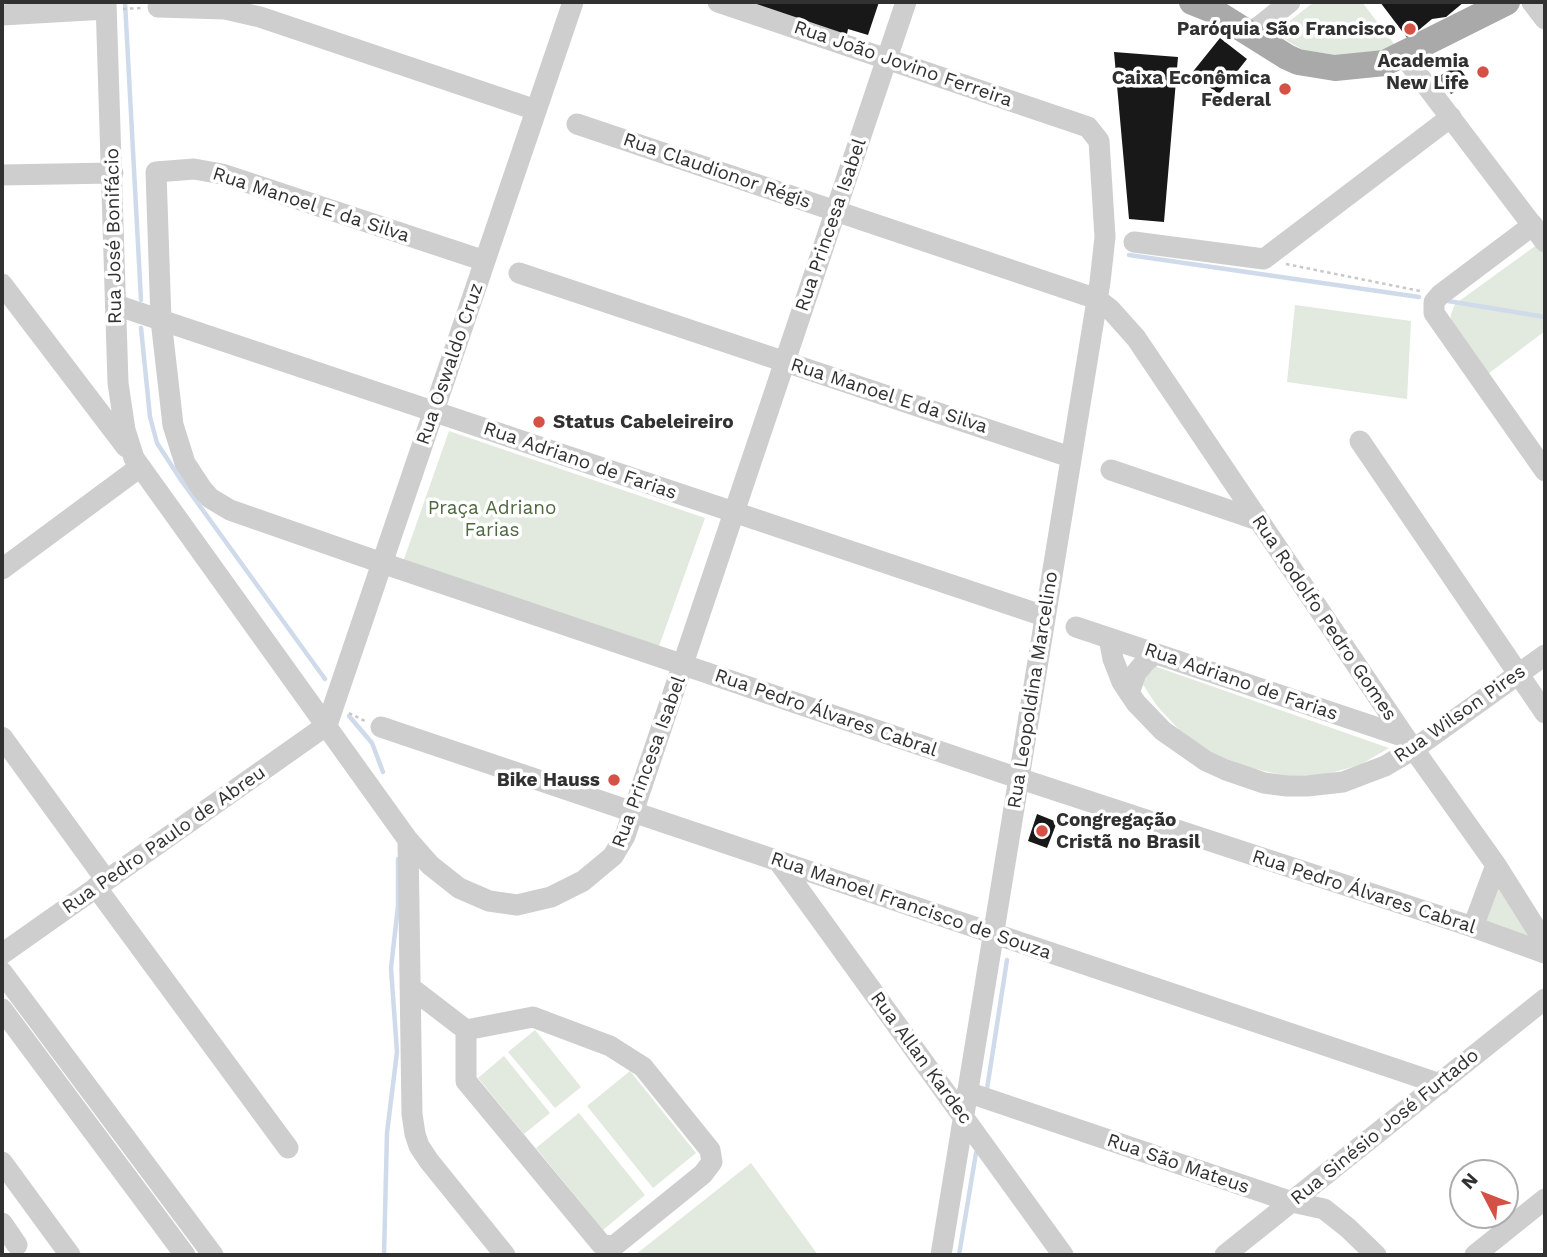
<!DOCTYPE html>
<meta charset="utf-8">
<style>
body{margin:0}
#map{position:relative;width:1547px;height:1257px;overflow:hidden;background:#fff;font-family:"Work Sans",sans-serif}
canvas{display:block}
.frame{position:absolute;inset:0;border:4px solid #313131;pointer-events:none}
.north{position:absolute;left:1449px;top:1159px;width:70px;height:70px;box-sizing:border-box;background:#fff;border:2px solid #adadad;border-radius:50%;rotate:312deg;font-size:19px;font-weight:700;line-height:28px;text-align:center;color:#313131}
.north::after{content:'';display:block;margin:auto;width:24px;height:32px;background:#d65145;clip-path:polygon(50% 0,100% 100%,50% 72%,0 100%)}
</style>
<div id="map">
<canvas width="1547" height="1257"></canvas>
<div class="frame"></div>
<div class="north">N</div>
</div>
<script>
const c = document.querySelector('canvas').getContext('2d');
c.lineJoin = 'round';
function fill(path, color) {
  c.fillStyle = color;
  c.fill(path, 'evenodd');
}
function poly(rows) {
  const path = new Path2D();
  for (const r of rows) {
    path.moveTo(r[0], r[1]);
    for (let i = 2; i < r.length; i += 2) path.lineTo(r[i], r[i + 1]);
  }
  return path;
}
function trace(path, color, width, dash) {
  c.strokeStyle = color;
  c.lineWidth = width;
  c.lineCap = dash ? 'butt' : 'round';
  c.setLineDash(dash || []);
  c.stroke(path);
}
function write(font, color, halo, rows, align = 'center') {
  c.font = font + ' "Work Sans",sans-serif';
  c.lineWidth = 7;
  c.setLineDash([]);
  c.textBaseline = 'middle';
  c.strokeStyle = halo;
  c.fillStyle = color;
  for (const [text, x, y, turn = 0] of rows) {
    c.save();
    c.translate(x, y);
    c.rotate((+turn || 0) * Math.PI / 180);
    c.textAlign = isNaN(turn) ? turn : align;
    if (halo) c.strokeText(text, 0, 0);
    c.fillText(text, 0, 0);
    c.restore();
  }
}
const green = poly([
 [1314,2,1362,2,1395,45,1381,51,1344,56,1303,50,1274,33],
 [1538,244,1545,254,1545,331,1488,374,1450,325,1451,314,1455,304],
 [1295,305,1411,321,1407,399,1287,382],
 [449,431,705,518,659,646,403,562],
 [1154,666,1389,748,1360,765,1323,775,1287,776,1246,767,1211,752,1183,734,1157,706,1142,683],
 [1500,880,1534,944,1483,925],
 [535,1030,581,1087,555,1108,508,1052],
 [504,1056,550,1113,524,1134,478,1078],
 [630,1071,696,1153,653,1188,587,1106],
 [579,1113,645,1195,603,1230,536,1148],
 [751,1163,818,1255,635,1255]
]);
const stream = poly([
 [125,2,141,300],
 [1129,255,1419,297],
 [1448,301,1545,317],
 [141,328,150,417,157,443,181,480,325,679],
 [349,716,372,743,383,772],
 [987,1089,1007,960],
 [384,1255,387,1133,397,1052,391,968,398,906,398,859],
 [959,1255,976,1153]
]);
const building = poly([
 [744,2,879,2,868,35,848,29,846,39],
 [1380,2,1464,2,1446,17,1432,19,1408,39],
 [1220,38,1247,59,1219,94,1191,74],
 [1114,52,1178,57,1164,222,1129,219],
 [1457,65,1470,82,1451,94,1438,77],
 [1037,814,1057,822,1047,848,1028,841]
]);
const path = poly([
 [123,9,141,8],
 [1286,264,1420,291],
 [349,713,365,721]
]);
const minor = poly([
 [106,2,118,383,125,430,134,458,408,840,430,865,459,888,489,901,517,905,551,897,583,881,613,856,625,836,906,2],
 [718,2,1088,127,1099,141,1105,237,1100,282,941,1255],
 [1532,2,1545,19],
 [158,7,225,9,260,17,536,110],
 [2,15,106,9],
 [1251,33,1290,2],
 [1403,55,1545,242],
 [577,124,1097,299,1110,309,1136,338,1405,737,1496,865,1545,943],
 [2,175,113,173],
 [1533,225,1440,295,1434,302,1434,313,1545,471],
 [1134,242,1264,259,1451,117],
 [485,261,222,174,194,169,156,172,161,320,173,425,185,463,202,489,210,498,230,510,382,563,1018,778,1473,927,1545,953],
 [519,273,1070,457],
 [2,284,126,447],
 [116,305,1044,616],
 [1360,441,1545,713],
 [1111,470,1258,520],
 [2,569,140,467],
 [1076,627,1405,737],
 [1109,638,1113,659,1122,682,1136,703,1163,731,1206,761,1226,770,1264,783,1287,786,1307,786,1343,782,1385,766,1414,749,1545,655],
 [1129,693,1136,673,1146,661,1156,654],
 [327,725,573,2],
 [381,727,1440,1084],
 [2,737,106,880],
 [408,840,412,1114,415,1134,419,1146,429,1161,505,1255],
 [779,862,1063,1255],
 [96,887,288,1148],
 [1473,927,1496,865],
 [2,954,327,725],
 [2,972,213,1255],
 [410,987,466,1030,533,1017,610,1046,643,1067,710,1150,712,1162,703,1174,614,1246,602,1245,466,1081,466,1030],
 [2,1009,185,1255],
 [967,1092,1292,1202,1324,1209,1348,1228,1376,1255],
 [2,1162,70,1255],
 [2,1223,17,1245],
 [1225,1255,1545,999],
 [1475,1255,1545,1199]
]);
const major = poly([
 [1192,2,1212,10,1287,57,1298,62,1335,68,1385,63,1507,2]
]);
const markers = [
 [1410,29,7,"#d65145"],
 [1483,72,7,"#d65145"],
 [1285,89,7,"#d65145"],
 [539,422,7,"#d65145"],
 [614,780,7,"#d65145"],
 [1042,831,7,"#d65145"]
];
const poiNames = [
 ["Paróquia São Francisco",1396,29],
 ["Academia",1469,61],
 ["New Life",1469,83],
 ["Caixa Econômica",1271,78],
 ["Federal",1271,100],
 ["Status Cabeleireiro",553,422,"left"],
 ["Bike Hauss",600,780],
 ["Congregação",1056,820,"left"],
 ["Cristã no Brasil",1056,842,"left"]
];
const streetNames = [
 ["Rua João Jovino Ferreira",903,64,19],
 ["Rua Claudionor Régis",717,171,19],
 ["Rua Manoel E da Silva",311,205,18],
 ["Rua Princesa Isabel",831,225,-71],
 ["Rua José Bonifácio",114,236,-91],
 ["Rua Oswaldo Cruz",450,364,-71],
 ["Rua Manoel E da Silva",889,396,18],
 ["Rua Adriano de Farias",580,461,19],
 ["Rua Rodolfo Pedro Gomes",1324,618,56],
 ["Rua Adriano de Farias",1241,682,19],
 ["Rua Leopoldina Marcelino",1033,690,-81],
 ["Rua Pedro Álvares Cabral",826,713,19],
 ["Rua Wilson Pires",1460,714,-35],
 ["Rua Princesa Isabel",649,762,-70],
 ["Rua Pedro Paulo de Abreu",164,840,-35],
 ["Rua Pedro Álvares Cabral",1364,892,18],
 ["Rua Manoel Francisco de Souza",911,906,19],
 ["Rua Allan Kardec",921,1058,54],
 ["Rua Sinésio José Furtado",1385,1127,-39],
 ["Rua São Mateus",1178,1164,19]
];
const parkNames = [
 ["Praça Adriano",492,508],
 ["Farias",492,530]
];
fill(green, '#e2e9de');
trace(stream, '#cfdbea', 4.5);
fill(building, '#181818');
trace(path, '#c8c8c8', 2.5, [3.5, 3.5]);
trace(minor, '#cecece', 21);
trace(major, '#a9a9a9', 26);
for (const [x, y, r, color] of markers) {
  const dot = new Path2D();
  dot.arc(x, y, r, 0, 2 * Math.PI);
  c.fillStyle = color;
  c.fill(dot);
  trace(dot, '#fff', 2.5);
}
write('bold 19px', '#313131', '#fff', poiNames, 'right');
write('19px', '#313131', '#fff', streetNames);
write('19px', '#4e6942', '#fff', parkNames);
</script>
